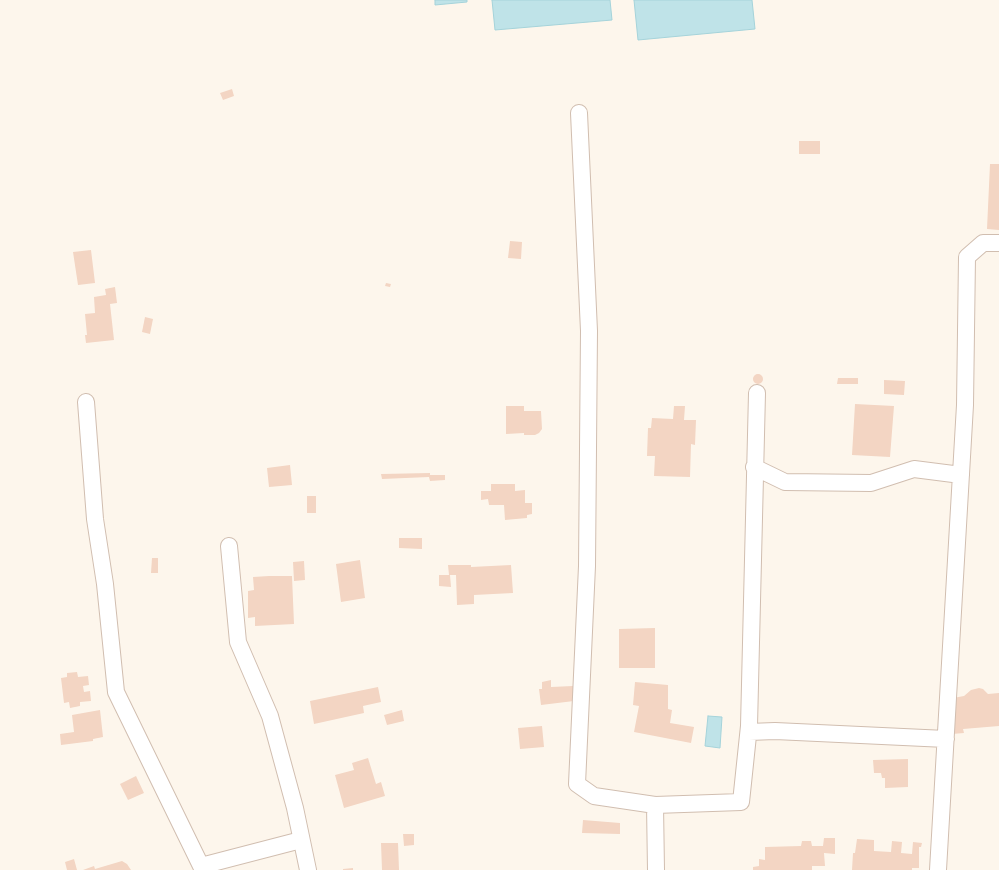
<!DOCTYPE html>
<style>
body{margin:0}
canvas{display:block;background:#fdf6ec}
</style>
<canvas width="999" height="870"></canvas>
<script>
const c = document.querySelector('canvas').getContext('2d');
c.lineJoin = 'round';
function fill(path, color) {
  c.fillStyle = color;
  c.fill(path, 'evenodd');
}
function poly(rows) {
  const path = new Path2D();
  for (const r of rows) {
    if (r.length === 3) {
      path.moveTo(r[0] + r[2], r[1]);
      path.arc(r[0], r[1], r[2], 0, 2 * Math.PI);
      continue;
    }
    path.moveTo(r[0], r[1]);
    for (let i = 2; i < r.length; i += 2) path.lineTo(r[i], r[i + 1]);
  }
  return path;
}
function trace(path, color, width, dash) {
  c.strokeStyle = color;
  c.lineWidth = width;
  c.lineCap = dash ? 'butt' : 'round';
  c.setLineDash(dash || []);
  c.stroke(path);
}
const water = poly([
 [435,0,467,0,467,2,435,5,435,0],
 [492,0,610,0,612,20,495,30,492,0],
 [634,0,752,0,755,29,638,40,634,0],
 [708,716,722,717,720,748,705,746,708,716]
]);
const building = poly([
 [232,89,234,96,223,100,220,93],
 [799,141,820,141,820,154,799,154],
 [990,164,999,164,999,230,987,229],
 [510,241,522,242,521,259,508,258],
 [91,250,95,283,78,285,73,252],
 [386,283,391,284,390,287,385,286],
 [115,287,117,303,110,304,114,340,86,343,85,335,87,335,85,314,95,313,94,297,106,295,105,289],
 [145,317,153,319,150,334,142,332],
 [758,379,5],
 [838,378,858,378,858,384,837,384],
 [884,380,905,381,904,395,884,394],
 [855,404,894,406,890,457,852,455],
 [506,406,524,406,524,411,541,411,542,429,539,433,535,435,524,435,524,433,506,434],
 [674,406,685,406,684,420,696,420,695,445,691,444,690,477,654,476,655,456,647,456,648,428,651,428,652,418,673,419],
 [290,465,292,485,269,487,267,468],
 [430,473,430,475,445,475,445,480,430,481,429,477,382,479,381,474],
 [491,484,515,484,515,491,525,490,525,503,532,503,532,514,527,515,527,518,505,520,504,505,489,505,488,499,481,500,481,491,491,491],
 [307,496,316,496,316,513,307,513],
 [399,538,422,538,422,549,399,548],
 [152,558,158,558,158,573,151,573],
 [360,560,365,598,341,602,336,564],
 [304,561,305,580,294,581,293,562],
 [448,565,471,565,471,567,511,565,513,593,474,595,474,604,457,605,456,575,450,575,451,587,439,586,439,575,449,575],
 [269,576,292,576,294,624,255,626,255,617,248,618,248,591,254,590,253,577],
 [655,628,655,668,619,668,619,629],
 [77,672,78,677,88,676,89,685,83,686,84,692,90,691,91,701,80,702,80,706,70,708,69,702,64,703,61,678,67,677,67,673],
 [551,680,551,687,573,686,574,701,541,705,539,689,542,689,542,682],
 [635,682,668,685,668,709,672,710,670,723,694,727,691,743,634,732,639,706,633,705],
 [378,687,381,702,363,706,364,713,314,724,310,701],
 [979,688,983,689,988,694,999,693,999,726,963,729,964,733,952,734,953,698,964,696,971,690],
 [100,710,103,737,93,739,93,741,61,745,60,734,74,732,72,715],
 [402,710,404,721,387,725,384,715],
 [542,726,544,747,520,749,518,728],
 [368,758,376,784,381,782,385,796,344,808,335,775,354,770,352,763],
 [908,759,908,787,885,788,885,778,882,778,881,773,874,773,873,760],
 [136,776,144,793,128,800,120,784],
 [583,820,620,823,620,834,582,833],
 [403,834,414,834,414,845,404,846],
 [824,838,835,838,835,854,824,853,825,866,812,866,812,870,753,870,753,867,759,866,759,859,765,860,765,847,801,846,802,841,811,841,812,846,823,846],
 [857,839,874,840,874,851,891,852,892,841,902,842,901,853,912,854,913,842,922,843,921,847,919,847,919,868,912,868,912,870,852,870,853,853,855,853],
 [381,843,398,843,399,870,382,870],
 [74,859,77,870,67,870,65,862],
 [122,861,127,864,131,870,83,870,94,866,95,869],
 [353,868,353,870,343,870,343,869]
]);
const minor = poly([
 [579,113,589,331,587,566,577,784,594,796,655,805],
 [86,402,95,519,105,584,116,692,201,866,301,840],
 [754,467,785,482,871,483,914,469,961,475],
 [229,546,238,642,270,716,295,808,308,870],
 [749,732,775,731,946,739],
 [656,870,655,805,741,802,749,726,757,393],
 [938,870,965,405,967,257,983,243,999,243]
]);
fill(water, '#bfe3e8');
trace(water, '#a5d3da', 1);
fill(building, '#f3d5c3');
trace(minor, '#d1beb0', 18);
trace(minor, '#fff', 16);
</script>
